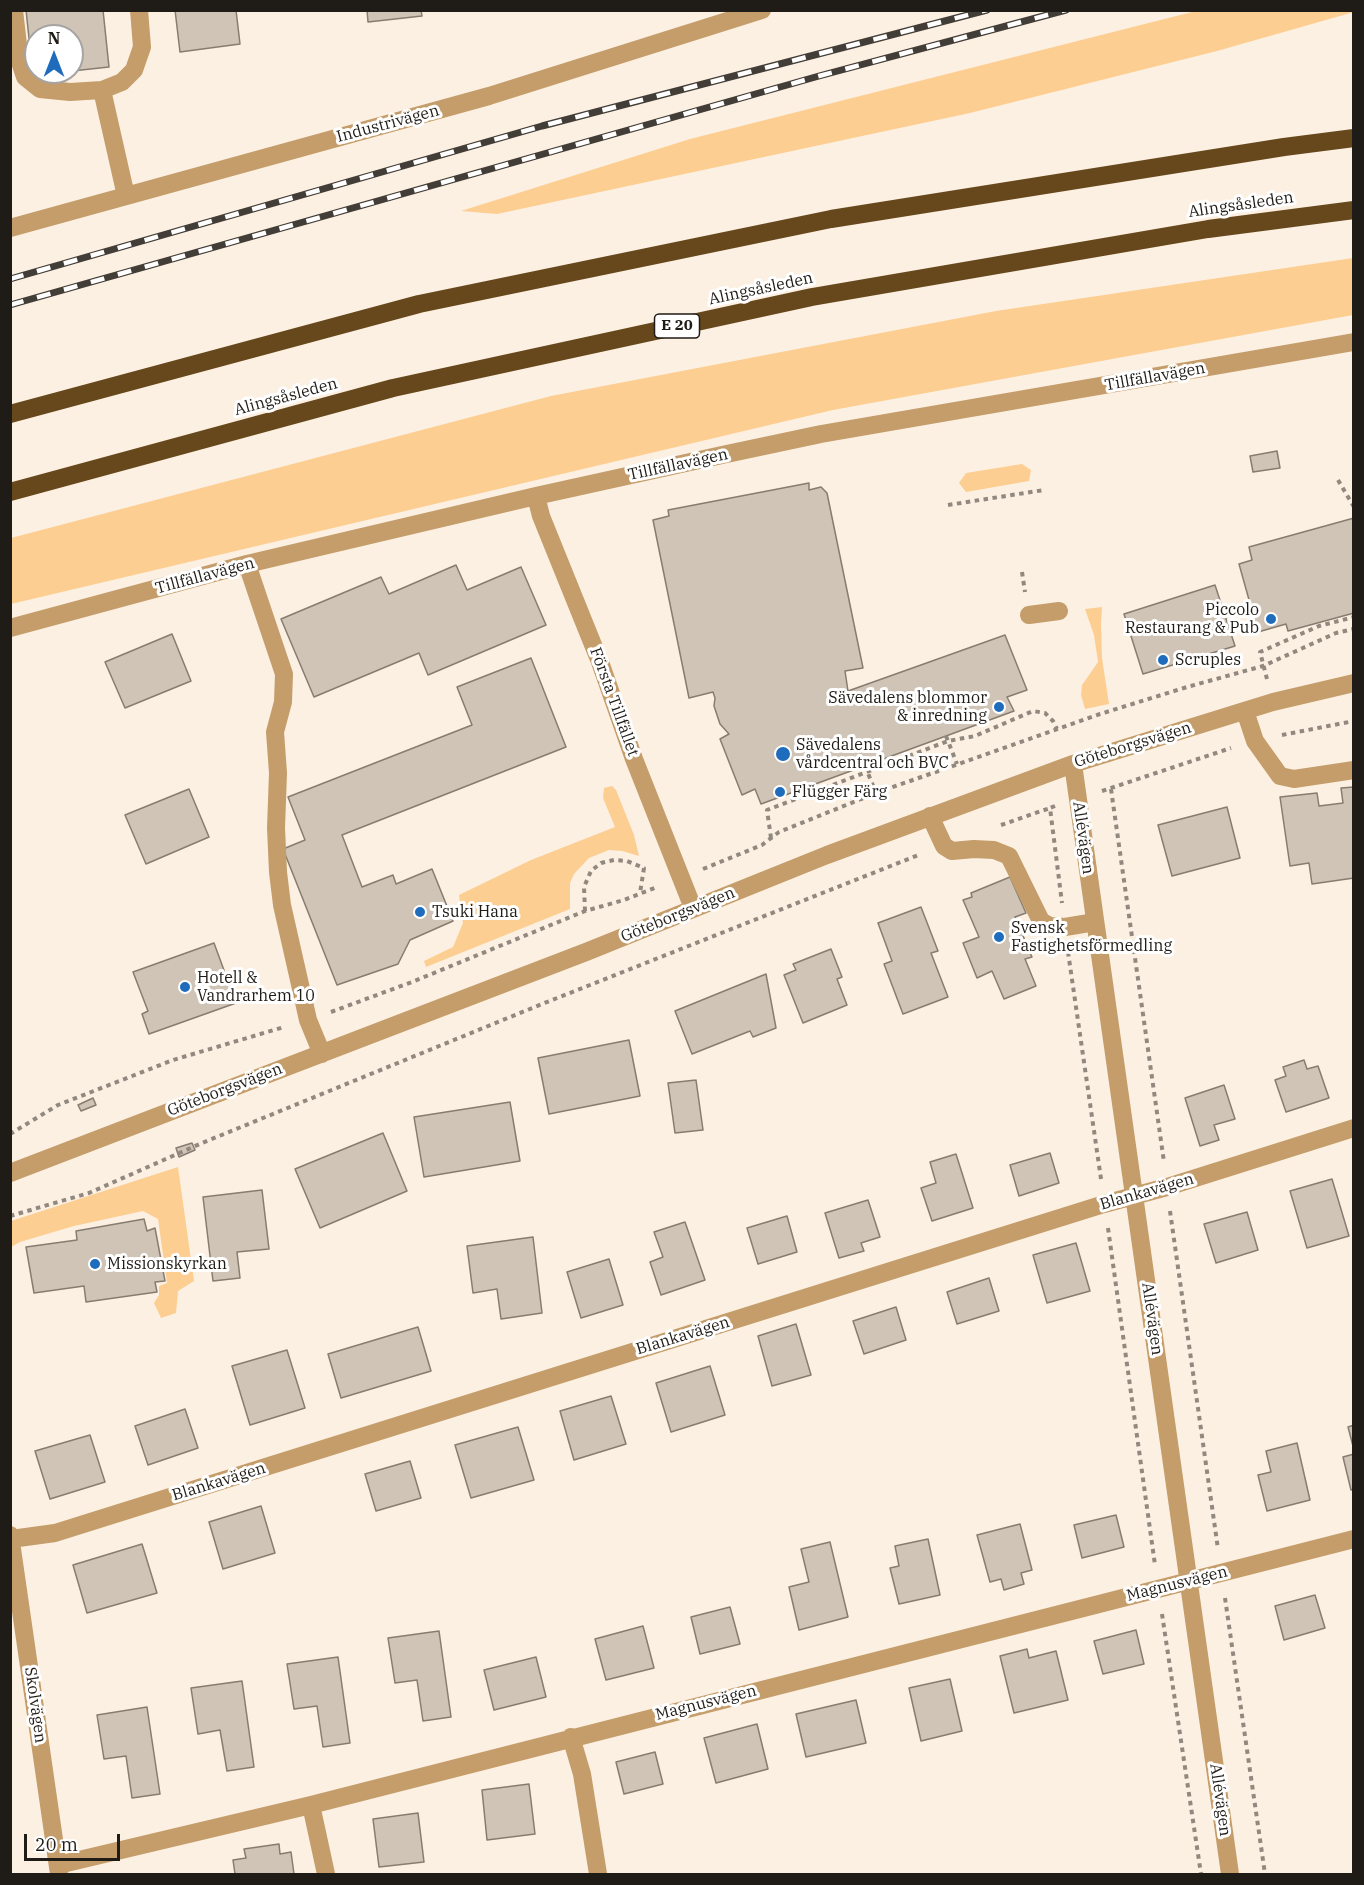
<!DOCTYPE html>
<meta charset="utf-8">
<style>
body{margin:0}
#map{position:relative;width:1364px;height:1885px;overflow:hidden;background:#fcf0e2;font-family:"IBM Plex Serif",serif}
canvas{display:block}
.frame{position:absolute;inset:0;border:12px solid #1f1b16;pointer-events:none}
.north{position:absolute;left:24px;top:24px;width:60px;height:60px;box-sizing:border-box;background:#fff;border:2px solid #a5a4a2;border-radius:50%;rotate:0deg;font-size:16px;font-weight:700;line-height:24px;text-align:center;color:#1f1b16}
.north::after{content:'';display:block;margin:auto;width:21px;height:27px;background:#1e6cbb;clip-path:polygon(50% 0,100% 100%,50% 72%,0 100%)}
.scale{position:absolute;left:24px;top:1834px;width:96px;height:27px;box-sizing:border-box;border:3px solid #1f1b16;border-top:0;padding-left:8px;font-size:18px;line-height:21px;white-space:nowrap;color:#1f1b16;-webkit-text-stroke:4px #fff;paint-order:stroke}
</style>
<div id="map">
<canvas width="1364" height="1885"></canvas>
<div class="frame"></div>
<div class="north">N</div>
<div class="scale">20 m</div>
</div>
<script>
const c = document.querySelector('canvas').getContext('2d');
c.lineJoin = 'round';
function fill(path, color) {
  c.fillStyle = color;
  c.fill(path, 'evenodd');
}
function poly(rows) {
  const path = new Path2D();
  for (const r of rows) {
    path.moveTo(r[0], r[1]);
    for (let i = 2; i < r.length; i += 2) path.lineTo(r[i], r[i + 1]);
  }
  return path;
}
function trace(path, color, width, dash) {
  c.strokeStyle = color;
  c.lineWidth = width;
  c.lineCap = dash ? 'butt' : 'round';
  c.setLineDash(dash || []);
  c.stroke(path);
}
function write(font, color, halo, rows, align = 'center') {
  c.font = font + ' "IBM Plex Serif",serif';
  c.lineWidth = 6;
  c.setLineDash([]);
  c.textBaseline = 'middle';
  c.strokeStyle = halo;
  c.fillStyle = color;
  for (const [text, x, y, turn = 0] of rows) {
    c.save();
    c.translate(x, y);
    c.rotate((+turn || 0) * Math.PI / 180);
    c.textAlign = isNaN(turn) ? turn : align;
    if (halo) c.strokeText(text, 0, 0);
    c.fillText(text, 0, 0);
    c.restore();
  }
}
const green = poly([
 [1200,10,1353,10,1354,12,1217,51,970,113,497,214,461,211,690,139],
 [1353,258,1353,315,833,410,11,604,11,538,551,396,996,311],
 [1022,464,1031,470,1029,481,966,492,959,483,966,473],
 [1102,607,1101,624,1102,658,1109,704,1085,709,1081,695,1082,685,1098,662,1094,635,1085,609],
 [612,786,616,790,634,835,639,856,622,851,609,850,589,858,574,874,570,883,570,909,426,967,424,961,453,947,463,923,459,895,531,860,615,827,603,798,604,788],
 [178,1167,194,1281,178,1291,176,1313,161,1318,154,1303,159,1295,159,1286,167,1283,158,1219,143,1211,74,1226,20,1242,11,1247,11,1221]
]);
const building = poly([
 [26,10,103,10,109,67,72,71,72,36,36,36,36,72,68,72,33,76,26,10],
 [175,10,236,10,240,44,180,52,175,10],
 [367,10,421,10,422,16,368,22,367,10],
 [1277,451,1280,468,1253,472,1250,456,1277,451],
 [809,483,809,490,821,487,827,493,863,668,845,671,848,691,1005,635,1027,690,1007,697,1014,711,761,804,755,789,742,795,720,739,729,734,720,724,714,706,715,698,713,692,689,698,653,520,669,516,668,510,809,483],
 [1354,518,1354,613,1288,631,1286,624,1258,632,1239,564,1252,560,1249,547,1354,518],
 [456,565,467,590,521,567,546,625,428,675,419,653,314,697,281,619,381,577,389,594,456,565],
 [1215,585,1235,646,1143,674,1124,614,1215,585],
 [172,634,191,681,125,708,105,662,172,634],
 [531,658,566,747,342,835,362,887,393,875,396,884,432,869,453,921,410,940,398,964,337,985,283,849,305,840,288,797,472,725,457,687,531,658],
 [1354,787,1354,878,1312,884,1309,863,1290,866,1280,797,1317,793,1319,806,1343,803,1341,788,1354,787],
 [189,789,209,837,146,864,125,815,189,789],
 [1227,807,1240,858,1172,876,1158,825,1227,807],
 [1010,877,1026,913,1015,917,1032,957,1025,959,1036,986,1004,999,992,971,977,978,963,943,979,937,963,900,972,897,971,893,1010,877],
 [921,907,938,951,931,953,948,997,903,1014,884,964,892,961,878,923,921,907],
 [214,943,236,1003,149,1034,142,1014,148,1011,133,972,214,943],
 [831,949,842,977,837,979,847,1005,803,1023,784,975,796,970,793,964,831,949],
 [766,974,776,1028,753,1037,750,1031,692,1054,675,1011,766,974],
 [629,1040,640,1096,549,1114,538,1058,629,1040],
 [1304,1060,1307,1069,1318,1066,1329,1098,1286,1112,1275,1080,1286,1076,1283,1067,1304,1060],
 [696,1080,703,1130,675,1133,668,1083,696,1080],
 [1224,1085,1235,1119,1214,1125,1219,1140,1200,1146,1185,1098,1224,1085],
 [93,1098,96,1105,81,1111,78,1105,93,1098],
 [510,1102,520,1161,424,1177,414,1117,510,1102],
 [383,1133,407,1191,320,1228,295,1169,383,1133],
 [192,1143,195,1150,179,1157,176,1148,192,1143],
 [1050,1153,1059,1183,1019,1196,1010,1165,1050,1153],
 [956,1154,973,1208,932,1221,921,1188,936,1183,930,1162,956,1154],
 [1332,1179,1349,1236,1307,1248,1290,1191,1332,1179],
 [262,1190,269,1249,237,1252,240,1278,213,1281,203,1197,262,1190],
 [868,1200,880,1237,861,1243,864,1251,839,1258,825,1213,868,1200],
 [1247,1212,1258,1250,1216,1263,1204,1224,1247,1212],
 [787,1216,797,1252,758,1264,747,1228,787,1216],
 [144,1219,147,1231,155,1228,165,1281,155,1282,157,1292,86,1302,84,1286,34,1293,26,1247,77,1240,76,1231,144,1219],
 [685,1222,705,1280,661,1295,650,1262,663,1257,654,1232,685,1222],
 [533,1237,542,1313,501,1319,497,1289,473,1293,467,1246,533,1237],
 [1076,1243,1090,1291,1047,1303,1033,1255,1076,1243],
 [609,1259,623,1305,581,1318,567,1272,609,1259],
 [989,1278,999,1311,957,1324,947,1292,989,1278],
 [896,1307,906,1340,864,1354,853,1321,896,1307],
 [796,1324,811,1375,772,1386,758,1336,796,1324],
 [418,1327,431,1371,341,1398,328,1354,418,1327],
 [287,1350,305,1408,250,1425,232,1366,287,1350],
 [710,1366,725,1415,671,1432,656,1383,710,1366],
 [611,1396,626,1444,574,1460,560,1411,611,1396],
 [185,1409,198,1448,148,1465,135,1426,185,1409],
 [1354,1425,1354,1450,1348,1427,1354,1425],
 [518,1427,534,1480,471,1498,455,1445,518,1427],
 [90,1435,105,1482,50,1499,35,1451,90,1435],
 [1297,1443,1310,1500,1267,1511,1258,1475,1271,1472,1266,1451,1297,1443],
 [1354,1454,1354,1489,1351,1490,1343,1457,1354,1454],
 [410,1461,421,1498,376,1511,365,1474,410,1461],
 [261,1506,275,1553,223,1569,209,1522,261,1506],
 [1116,1515,1124,1547,1082,1558,1074,1525,1116,1515],
 [1020,1524,1032,1570,1021,1573,1024,1584,1004,1590,1001,1579,990,1582,977,1535,1020,1524],
 [928,1539,940,1595,899,1604,890,1568,899,1566,895,1546,928,1539],
 [830,1542,848,1617,799,1630,789,1587,809,1582,801,1549,830,1542],
 [142,1544,157,1593,87,1613,73,1565,142,1544],
 [1315,1595,1325,1628,1284,1640,1275,1606,1315,1595],
 [730,1607,740,1644,700,1654,691,1617,730,1607],
 [643,1626,654,1668,606,1680,595,1639,643,1626],
 [1136,1630,1144,1664,1103,1674,1094,1641,1136,1630],
 [439,1631,451,1717,423,1721,417,1680,395,1683,388,1638,439,1631],
 [1027,1649,1029,1658,1056,1651,1068,1700,1014,1713,1000,1656,1027,1649],
 [338,1657,350,1743,323,1747,317,1706,294,1709,287,1664,338,1657],
 [536,1657,546,1697,494,1710,484,1670,536,1657],
 [950,1679,962,1731,921,1741,909,1688,950,1679],
 [242,1681,254,1767,227,1771,220,1730,198,1734,191,1688,242,1681],
 [856,1700,866,1743,806,1757,796,1714,856,1700],
 [147,1707,160,1794,132,1798,126,1756,104,1759,97,1715,147,1707],
 [757,1724,768,1769,716,1783,704,1738,757,1724],
 [655,1752,663,1784,624,1794,616,1762,655,1752],
 [529,1784,535,1834,487,1840,482,1790,529,1784],
 [418,1813,424,1862,379,1867,373,1819,418,1813],
 [279,1844,280,1854,291,1852,294,1874,235,1874,233,1860,246,1858,244,1849,279,1844]
]);
const path = poly([
 [1338,480,1354,507],
 [948,505,1044,490],
 [1022,572,1025,592],
 [1267,679,1260,652,1319,626,1354,617],
 [1282,735,1354,721],
 [946,736,957,764],
 [865,766,876,793],
 [1111,789,1164,1162],
 [1102,791,1231,748],
 [1055,806,1050,808,1062,903],
 [1001,825,1050,808],
 [771,838,767,810,948,741,975,736,1033,711,1045,713,1053,721,1057,729],
 [703,869,762,845,779,832,876,793,1100,714,1187,687,1263,666,1336,633,1354,629],
 [585,911,584,887,591,871,601,863,614,860,627,861,644,868,640,893],
 [1068,952,1101,1179],
 [331,1012,412,982,585,911,624,900,657,887],
 [10,1134,58,1105,173,1060,284,1027],
 [1170,1211,1218,1549],
 [10,1216,89,1193,202,1143,542,1004,921,854],
 [1108,1228,1155,1565],
 [1225,1598,1265,1874],
 [1162,1614,1201,1874]
]);
const minor = poly([
 [14,10,20,62,25,77,40,89,70,92,102,90,122,82,134,70,142,47,139,10],
 [102,90,126,196],
 [10,228,489,96,762,10],
 [536,496,541,516,600,662,634,759,693,908],
 [247,564,284,674,283,702,275,732,278,773,276,828,278,872,282,905,299,980,308,1020,322,1054],
 [1029,615,1059,611],
 [10,628,247,564,536,496,722,455,821,434,1354,342],
 [1245,711,1255,741,1280,776,1294,779,1354,770],
 [1073,764,1230,1874],
 [930,816,944,846,952,851,974,849,994,850,1009,856,1041,921,1050,926,1065,927,1095,922],
 [10,1173,586,952,827,855,1073,764,1273,702,1354,683],
 [10,1535,59,1874],
 [11,1539,55,1533,1104,1204,1167,1187,1354,1128],
 [571,1737,582,1774,598,1874],
 [311,1805,326,1874],
 [58,1865,311,1805,1354,1539]
]);
const highway = poly([
 [10,414,419,304,831,219,1284,147,1354,138],
 [10,492,393,388,812,297,1208,229,1354,210]
]);
const rail = poly([
 [10,279,542,126,987,10],
 [10,305,819,76,1066,10]
]);
const markers = [
 [1271,619,6,"#1e6cbb"],
 [1163,660,6,"#1e6cbb"],
 [999,707,6,"#1e6cbb"],
 [783,754,8,"#1e6cbb"],
 [780,792,6,"#1e6cbb"],
 [420,912,6,"#1e6cbb"],
 [999,937,6,"#1e6cbb"],
 [185,987,6,"#1e6cbb"],
 [95,1264,6,"#1e6cbb"]
];
const shields = [
 [677,326,45]
];
const shieldNames = [
 ["E 20",677,326]
];
const streetNames = [
 ["Industrivägen",388,124,-15],
 ["Alingsåsleden",1241,205,-8],
 ["Alingsåsleden",761,289,-12],
 ["Tillfällavägen",1155,377,-10],
 ["Alingsåsleden",286,397,-15],
 ["Tillfällavägen",678,465,-12],
 ["Tillfällavägen",205,576,-15],
 ["Första Tillfället",614,702,70],
 ["Göteborgsvägen",1133,745,-17],
 ["Allévägen",1083,838,82],
 ["Göteborgsvägen",678,915,-22],
 ["Göteborgsvägen",225,1090,-21],
 ["Blankavägen",1147,1192,-16],
 ["Allévägen",1152,1319,82],
 ["Blankavägen",683,1336,-17],
 ["Blankavägen",219,1482,-17],
 ["Magnusvägen",1177,1584,-14],
 ["Magnusvägen",706,1703,-14],
 ["Skolvägen",35,1705,82],
 ["Allévägen",1220,1800,82]
];
const poiNames = [
 ["Piccolo",1259,610,"right"],
 ["Restaurang & Pub",1259,628,"right"],
 ["Scruples",1175,660],
 ["Sävedalens blommor",987,698,"right"],
 ["& inredning",987,716,"right"],
 ["Sävedalens",796,745],
 ["vårdcentral och BVC",796,763],
 ["Flügger Färg",792,792],
 ["Tsuki Hana",432,912],
 ["Svensk",1011,928],
 ["Fastighetsförmedling",1011,946],
 ["Hotell &",197,978],
 ["Vandrarhem 10",197,996],
 ["Missionskyrkan",107,1264]
];
fill(green, '#fdce92');
fill(building, '#cfc4b6');
trace(building, '#877c70', 1.5);
trace(path, '#91897f', 4, [4.5, 4.5]);
trace(minor, '#c49d6a', 18);
trace(highway, '#67481c', 18);
trace(rail, '#433d37', 7);
trace(rail, '#fff', 4.5, [14]);
for (const [x, y, r, color] of markers) {
  const dot = new Path2D();
  dot.arc(x, y, r, 0, 2 * Math.PI);
  c.fillStyle = color;
  c.fill(dot);
  trace(dot, '#fff', 2);
}
for (const [x, y, w] of shields) {
  const box = new Path2D();
  box.roundRect(x - w / 2, y - 12, w, 24, 4.5);
  c.fillStyle = '#fff';
  c.fill(box);
  trace(box, '#1f1b16', 1.5);
}
write('bold 15px', '#1f1b16', null, shieldNames);
write('16px', '#1f1b16', '#fff', streetNames);
write('16px', '#1f1b16', '#fff', poiNames, 'left');
</script>
